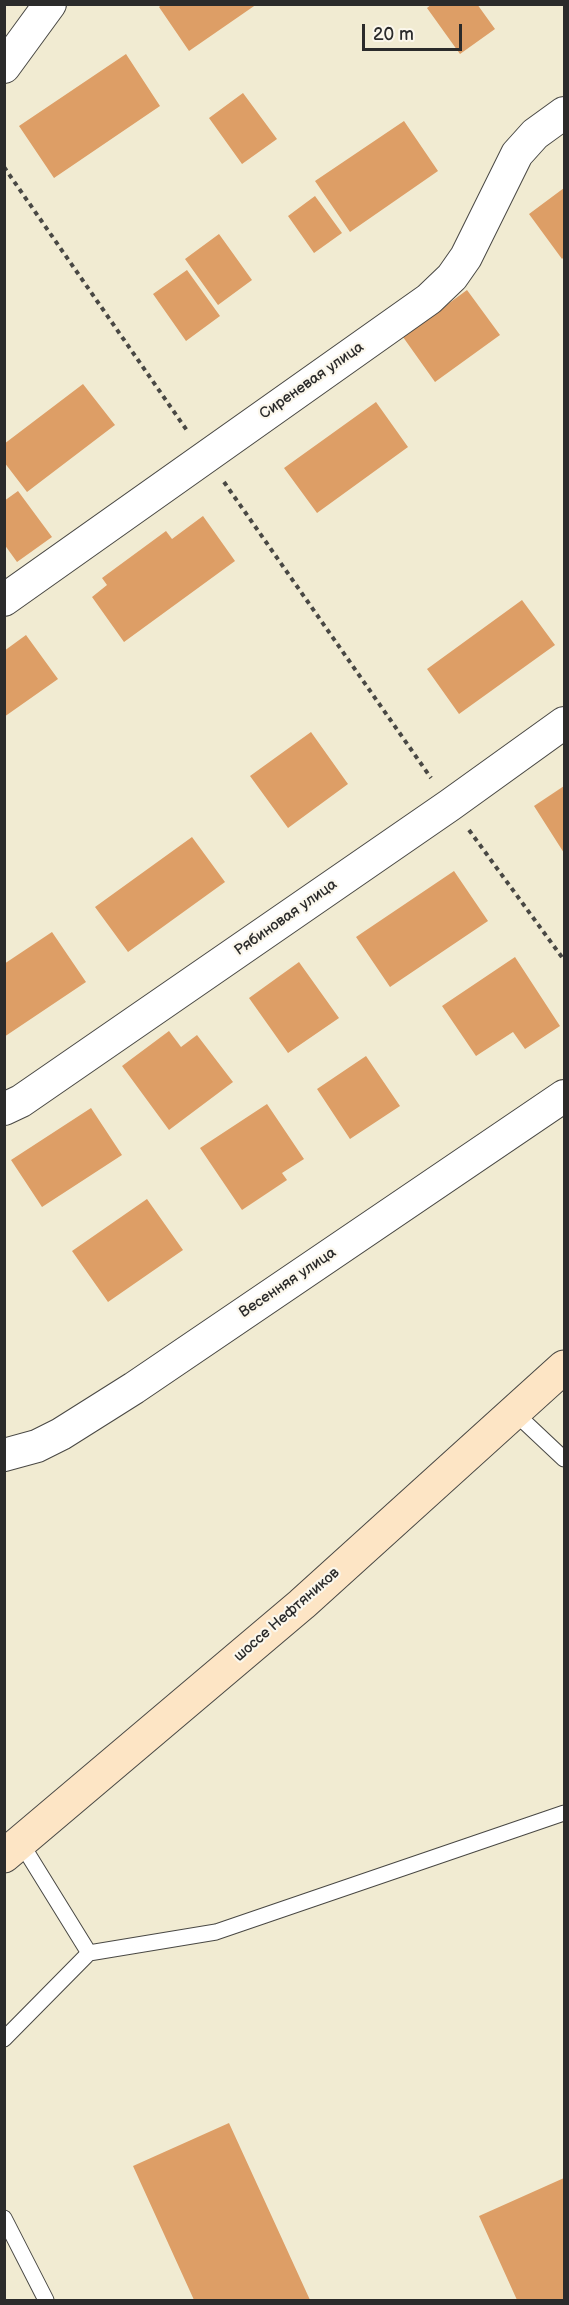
<!DOCTYPE html>
<meta charset="utf-8">
<style>
body{margin:0}
#map{position:relative;width:569px;height:2305px;overflow:hidden;background:#f1ebd2;font-family:"Balsamiq Sans",sans-serif}
canvas{display:block}
.frame{position:absolute;inset:0;border:6px solid #2b2b2b;pointer-events:none}
.scale{position:absolute;left:362px;top:24px;width:100px;height:27px;box-sizing:border-box;border:3px solid #2b2b2b;border-top:0;padding-left:8px;font-size:18px;line-height:21px;white-space:nowrap;color:#2b2b2b;-webkit-text-stroke:4px #fbf7ec;paint-order:stroke}
</style>
<div id="map">
<canvas width="569" height="2305"></canvas>
<div class="frame"></div>
<div class="scale">20 m</div>
</div>
<script>
const c = document.querySelector('canvas').getContext('2d');
c.lineJoin = 'round';
function fill(path, color) {
  c.fillStyle = color;
  c.fill(path, 'evenodd');
}
function poly(rows) {
  const path = new Path2D();
  for (const r of rows) {
    path.moveTo(r[0], r[1]);
    for (let i = 2; i < r.length; i += 2) path.lineTo(r[i], r[i + 1]);
  }
  return path;
}
function trace(path, color, width, dash) {
  c.strokeStyle = color;
  c.lineWidth = width;
  c.lineCap = dash ? 'butt' : 'round';
  c.setLineDash(dash || []);
  c.stroke(path);
}
function write(font, color, halo, rows, align = 'center') {
  c.font = font + ' "Balsamiq Sans",sans-serif';
  c.lineWidth = 4.5;
  c.setLineDash([]);
  c.textBaseline = 'middle';
  c.strokeStyle = halo;
  c.fillStyle = color;
  for (const [text, x, y, turn = 0] of rows) {
    c.save();
    c.translate(x, y);
    c.rotate((+turn || 0) * Math.PI / 180);
    c.textAlign = isNaN(turn) ? turn : align;
    if (halo) c.strokeText(text, 0, 0);
    c.fillText(text, 0, 0);
    c.restore();
  }
}
const building = poly([
 [162,4,257,4,189,51,159,7],
 [432,4,477,4,495,29,460,54,427,8],
 [126,54,160,106,54,178,19,126],
 [243,93,277,139,242,164,209,118],
 [404,121,438,171,350,232,315,181],
 [564,188,564,257,562,259,529,214],
 [315,196,342,233,314,253,288,216],
 [219,234,252,280,218,305,185,259],
 [187,270,220,316,186,341,153,294],
 [467,290,500,335,435,382,403,337],
 [83,384,115,425,27,492,4,462,4,444],
 [376,402,408,447,317,513,284,468],
 [18,491,52,537,17,562,4,544,4,501],
 [203,516,235,561,124,642,92,597,107,585,102,578,166,531,172,539],
 [522,600,555,645,459,714,427,669],
 [26,635,58,679,4,717,4,651],
 [311,732,348,784,288,828,250,776],
 [564,786,564,853,534,806],
 [192,837,225,882,128,952,95,907],
 [454,871,488,921,390,987,356,937],
 [52,932,86,982,4,1037,4,964],
 [515,957,560,1026,525,1049,513,1032,476,1056,442,1006],
 [299,962,339,1018,288,1053,249,998],
 [169,1031,181,1047,197,1035,233,1082,169,1130,122,1066],
 [366,1056,400,1106,350,1139,317,1089],
 [267,1104,304,1159,282,1173,287,1180,242,1210,200,1148],
 [91,1108,122,1155,42,1207,11,1160],
 [147,1199,183,1250,108,1302,72,1251],
 [229,2123,310,2300,194,2300,133,2166],
 [564,2178,564,2300,517,2300,479,2216]
]);
const path = poly([
 [4,167,188,432],
 [224,482,431,778],
 [469,830,564,960]
]);
const lane = poly([
 [514,1412,564,1459],
 [89,1953,216,1932,564,1813],
 [4,2039,89,1953,21,1843],
 [4,2218,46,2300]
]);
const street = poly([
 [4,67,50,4],
 [4,600,429,299,452,277,466,257,517,154,535,134,564,113],
 [4,1109,21,1101,450,805,564,723],
 [4,1455,37,1446,61,1434,134,1388,564,1096]
]);
const secondary = poly([
 [4,1856,302,1604,564,1367]
]);
const streetNames = [
 ["Сиреневая улица",312,381,-35],
 ["Рябиновая улица",286,918,-35],
 ["Весенняя улица",288,1283,-34],
 ["шоссе Нефтяников",287,1615,-41]
];
fill(building, '#dd9e66');
trace(lane, '#494844', 17);
trace(street, '#494844', 34);
trace(secondary, '#494844', 35);
trace(path, '#494844', 4, [4.5, 4.5]);
trace(lane, '#fff', 15);
trace(street, '#fff', 32);
trace(secondary, '#fde5c5', 33);
write('15px', '#2b2b2b', '#fbf7ec', streetNames);
</script>
